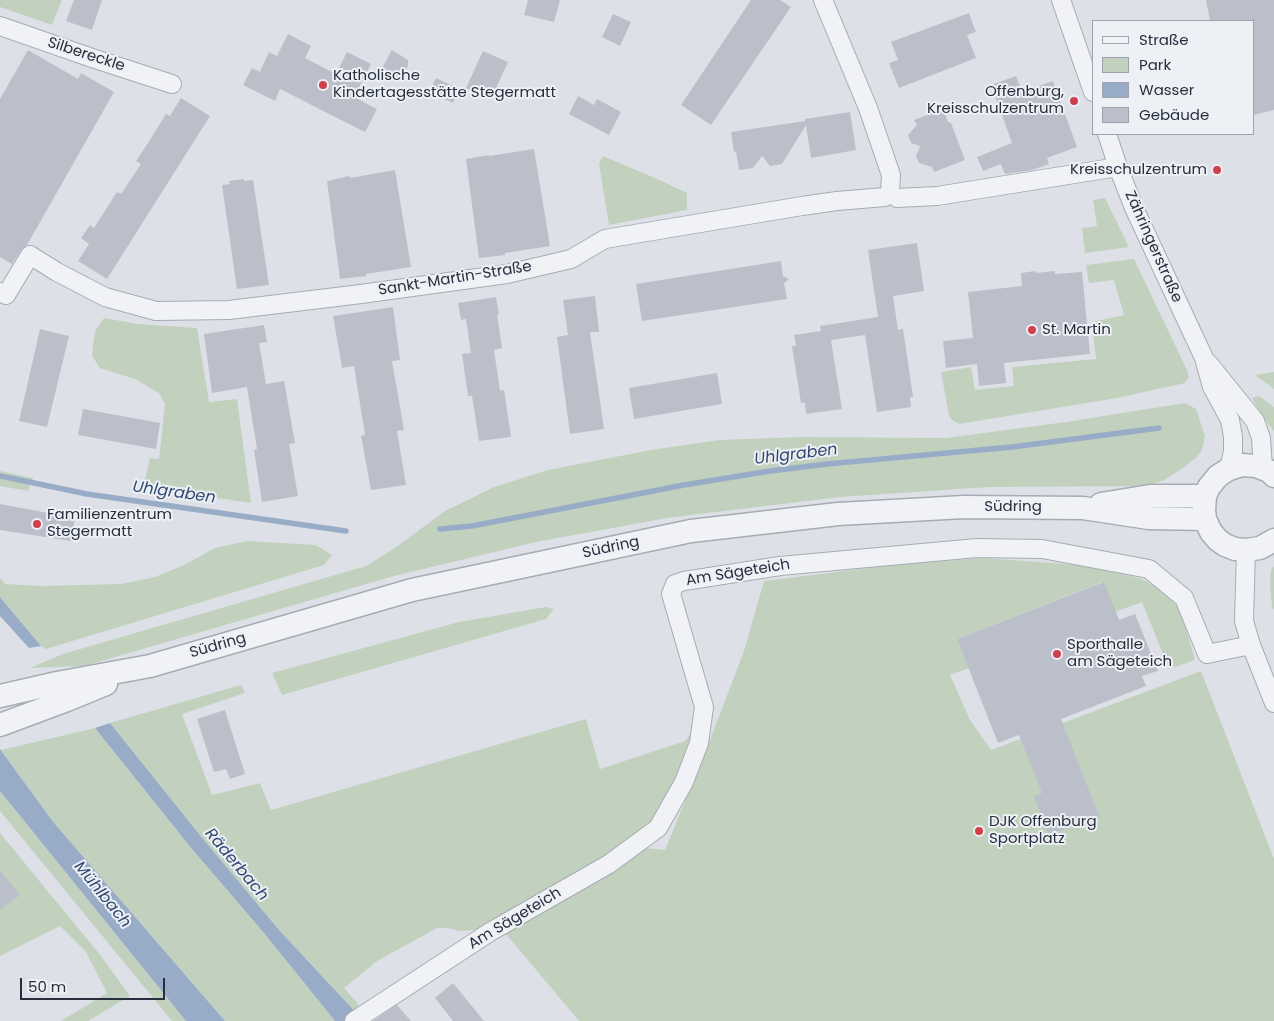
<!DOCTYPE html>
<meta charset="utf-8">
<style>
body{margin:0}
#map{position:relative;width:1274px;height:1021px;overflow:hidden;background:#dde1e7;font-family:Poppins,sans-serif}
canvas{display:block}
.legend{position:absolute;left:1092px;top:20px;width:162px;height:115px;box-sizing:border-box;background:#edf0f5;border:1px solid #9ea2ac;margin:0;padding:6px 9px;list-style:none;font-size:15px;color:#272e3e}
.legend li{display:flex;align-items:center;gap:10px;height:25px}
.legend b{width:25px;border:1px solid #9ea2ac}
.scale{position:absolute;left:20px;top:978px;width:145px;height:22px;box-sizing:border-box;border:2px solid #272e3e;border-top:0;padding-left:6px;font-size:15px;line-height:18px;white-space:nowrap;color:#272e3e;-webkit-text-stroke:4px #edf0f5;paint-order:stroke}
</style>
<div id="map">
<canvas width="1274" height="1021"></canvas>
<ul class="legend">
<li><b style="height:6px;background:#f0f2f6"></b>Straße</li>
<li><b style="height:14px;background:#c2d1be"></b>Park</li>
<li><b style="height:14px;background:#98acc8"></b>Wasser</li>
<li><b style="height:14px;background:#bbbfca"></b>Gebäude</li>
</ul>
<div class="scale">50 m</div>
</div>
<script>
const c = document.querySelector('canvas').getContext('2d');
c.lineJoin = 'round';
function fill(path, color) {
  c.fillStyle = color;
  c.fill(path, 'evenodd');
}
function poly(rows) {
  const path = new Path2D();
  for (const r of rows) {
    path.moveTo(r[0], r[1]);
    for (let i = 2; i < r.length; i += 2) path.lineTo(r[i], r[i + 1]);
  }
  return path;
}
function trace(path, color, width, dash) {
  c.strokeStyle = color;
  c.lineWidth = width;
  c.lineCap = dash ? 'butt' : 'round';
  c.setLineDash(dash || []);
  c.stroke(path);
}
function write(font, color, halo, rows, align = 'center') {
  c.font = font + ' Poppins,sans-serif';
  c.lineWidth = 4;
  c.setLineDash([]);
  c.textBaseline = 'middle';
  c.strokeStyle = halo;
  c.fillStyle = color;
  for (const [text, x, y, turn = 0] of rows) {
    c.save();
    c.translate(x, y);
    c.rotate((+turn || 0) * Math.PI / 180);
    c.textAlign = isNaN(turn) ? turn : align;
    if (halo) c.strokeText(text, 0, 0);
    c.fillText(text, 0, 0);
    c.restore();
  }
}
const green = poly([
 [0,0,62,0,52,25,0,7],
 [603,156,655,178,687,193,687,210,609,225,599,164],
 [1105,198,1129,247,1085,253,1082,228,1097,226,1093,200],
 [1134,259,1187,370,1189,377,1185,383,1117,398,959,424,952,420,949,415,941,372,971,367,975,390,1014,386,1012,367,1096,359,1092,322,1124,315,1114,280,1089,283,1086,265],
 [104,318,138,324,197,328,209,402,237,399,251,503,143,487,150,458,159,459,165,404,159,393,135,379,100,368,92,356,93,345,95,331],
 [1274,372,1274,389,1255,375],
 [1259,396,1274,407,1274,431,1264,419,1252,398],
 [1185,403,1196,409,1205,436,1202,450,1196,458,1180,470,1164,480,1148,486,990,487,840,497,667,518,536,542,394,576,84,666,30,668,63,654,366,566,392,550,445,511,494,487,548,470,651,450,719,440,802,437,946,438,1066,422],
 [0,471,33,478,28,491,0,486],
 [247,541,316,545,332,555,324,565,46,649,41,646,0,597,0,578,5,584,41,586,121,584,155,577,182,566,215,548],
 [984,558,1066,564,1098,568,1142,579,1165,592,1181,611,1195,660,1169,669,1142,602,1115,612,1103,582,957,639,969,668,950,675,970,720,991,750,1201,671,1274,859,1274,1021,579,1021,506,934,645,848,665,850,713,732,744,651,764,581,900,564],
 [1274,566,1274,610,1272,607,1270,584,1271,570],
 [546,607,554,609,546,619,282,695,272,673,459,622],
 [241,685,245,693,182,714,212,795,260,783,271,810,586,719,600,769,682,742,686,740,693,730,693,746,676,786,648,827,618,849,490,929,459,931,448,928,437,928,377,961,344,988,359,1005,354,1010,279,930,199,834,110,723],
 [95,728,192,849,264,933,335,1021,225,1021,54,823,1,750],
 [0,791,186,1021,172,1021,0,811],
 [0,833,101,956,130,996,88,1021,61,1021,107,993,86,952,60,926,0,956]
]);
const water = poly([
 [0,597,41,646,29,648,0,616],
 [110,723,199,834,279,930,364,1021,335,1021,264,933,192,849,95,728],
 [0,749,54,823,225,1021,186,1021,0,791]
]);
const stream = poly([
 [0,476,87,494,346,531],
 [440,529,472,526,684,485,770,471,827,464,1012,447,1159,428]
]);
const building = poly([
 [74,0,102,0,92,30,66,21],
 [528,0,560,0,554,22,524,15],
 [751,0,780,0,791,7,711,125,681,105],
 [1206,0,1274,0,1274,110,1253,115,1253,21,1210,21],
 [969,13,976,32,967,35,976,58,899,88,889,63,898,60,891,42],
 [613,14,631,22,620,46,602,37],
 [288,34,311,46,305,58,336,74,347,52,371,64,354,97,377,109,365,132,280,89,275,101,243,85,252,68,260,72,269,52,277,56],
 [28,50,78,79,81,73,114,92,27,245,21,250,12,264,0,257,0,99],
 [392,50,408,60,408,66,401,78,382,68],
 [483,51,508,62,491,99,466,88],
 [1016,76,1022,92,1053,81,1077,147,1047,158,1049,164,1032,170,1005,174,1001,164,983,171,977,157,1012,143,991,85],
 [436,78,460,89,453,103,429,92],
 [578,96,594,105,597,99,621,112,609,135,569,114],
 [181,98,210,116,107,279,78,261,89,244,81,238,90,225,94,228,117,192,121,194,141,164,136,161,148,143,166,114,170,116],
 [943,109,948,122,951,123,965,160,934,172,932,167,919,163,916,156,920,146,911,143,908,135,917,125,914,120],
 [850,112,856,150,811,158,806,125,782,164,770,166,762,156,753,168,739,170,736,151,734,152,731,132,805,121,805,119],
 [534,149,550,246,505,253,505,255,479,258,466,159,489,155,489,156],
 [395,170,411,267,366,274,366,276,340,279,327,181,350,176,350,178],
 [244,179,244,181,253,180,269,285,237,289,222,185,230,184,229,181],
 [917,243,924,291,893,296,898,330,903,329,913,397,910,397,911,407,877,412,865,335,831,340,842,409,806,414,805,403,801,403,792,346,796,346,794,335,821,331,820,326,878,317,868,250],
 [781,261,783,276,789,279,784,283,787,299,642,321,636,284],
 [1035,271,1036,273,1055,271,1055,274,1082,272,1090,354,1004,363,1006,383,979,386,977,364,946,368,943,341,973,338,968,292,1022,286,1021,273],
 [595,296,599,332,590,332,604,429,570,434,557,337,568,335,563,300],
 [496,297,499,314,497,314,502,348,494,350,500,391,504,390,511,437,479,441,472,396,468,396,462,354,471,353,466,319,461,320,458,303],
 [393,307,400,360,392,361,404,430,397,431,406,485,371,490,361,436,365,435,354,366,342,368,333,316],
 [264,325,267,342,259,343,266,384,284,381,295,443,289,444,298,496,262,502,254,450,257,449,247,387,212,393,204,334],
 [40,329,69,336,47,427,19,421],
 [717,373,722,404,634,419,629,388],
 [83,409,160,423,156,449,78,435],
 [0,504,75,518,71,541,0,530],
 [1104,582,1119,620,1135,614,1158,671,1142,676,1146,686,1061,719,1099,816,1049,835,1034,796,1042,793,1019,735,998,743,957,639],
 [225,710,245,774,230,779,226,769,214,772,197,719],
 [0,870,20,895,0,910],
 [453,983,484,1021,453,1021,435,998],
 [397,1005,411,1021,373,1021]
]);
const minor = poly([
 [823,0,868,108,891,175,890,192],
 [1061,0,1093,92],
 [0,26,92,58,172,84],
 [1107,134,1118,167,1134,208,1204,358,1212,387,1230,420,1233,437,1233,451,1229,469],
 [897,198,937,196,1118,167],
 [0,292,6,295,30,255,57,272,105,297,156,311,229,310,361,294,507,274,571,259,605,239,802,206,837,201,885,197],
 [1209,364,1255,421,1261,438,1263,468],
 [1246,550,1244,621,1251,645,1274,703],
 [354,1021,490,932,609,864,658,828,684,782,699,743,704,707,671,594,675,584,684,581,780,566,977,548,1042,549,1149,569,1184,598,1207,654,1251,645]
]);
const tertiary = poly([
 [1274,476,1269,471,1256,466,1242,465,1229,469,1218,476,1209,487,1205,496,1204,510,1205,519,1211,532,1218,540,1225,545,1235,549,1246,550,1260,548,1274,540],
 [1101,504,1150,496,1205,496],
 [0,696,57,683,150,666,412,590,691,531,838,514,964,507,1083,508,1149,518,1205,519],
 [0,725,67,700,106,684]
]);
const markers = [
 [323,85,5,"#ce404c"],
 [1074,101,5,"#ce404c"],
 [1217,170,5,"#ce404c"],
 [1032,330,5,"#ce404c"],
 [37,524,5,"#ce404c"],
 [1057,654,5,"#ce404c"],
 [979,831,5,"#ce404c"]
];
const streetNames = [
 ["Silbereckle",86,55,18],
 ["Zähringerstraße",1153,247,66],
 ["Sankt-Martin-Straße",455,279,-9],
 ["Südring",1013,507],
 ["Südring",611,548,-12],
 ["Am Sägeteich",738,573,-9],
 ["Südring",218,646,-16],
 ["Am Sägeteich",515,919,-31]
];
const poiNames = [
 ["Katholische",333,76],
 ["Kindertagesstätte Stegermatt",333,93],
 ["Offenburg,",1064,92,"right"],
 ["Kreisschulzentrum",1064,109,"right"],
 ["Kreisschulzentrum",1207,170,"right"],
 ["St. Martin",1042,330],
 ["Familienzentrum",47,515],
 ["Stegermatt",47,532],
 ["Sporthalle",1067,645],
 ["am Sägeteich",1067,662],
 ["DJK Offenburg",989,822],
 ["Sportplatz",989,839]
];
const waterNames = [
 ["Uhlgraben",796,455,-7],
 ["Uhlgraben",174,493,8],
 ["Räderbach",236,865,50],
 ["Mühlbach",102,895,51]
];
fill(green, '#c2d1be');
fill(water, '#98acc8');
trace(stream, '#98acc8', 5.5);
fill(building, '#bbbfca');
trace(minor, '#a6abb4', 20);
trace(tertiary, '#a6abb4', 25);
trace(minor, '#f0f2f6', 18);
trace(tertiary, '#f0f2f6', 22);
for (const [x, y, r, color] of markers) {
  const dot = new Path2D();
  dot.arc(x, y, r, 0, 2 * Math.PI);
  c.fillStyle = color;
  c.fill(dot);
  trace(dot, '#edf0f5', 2);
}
write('15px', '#272e3e', '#edf0f5', streetNames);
write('15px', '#272e3e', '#edf0f5', poiNames, 'left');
write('italic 16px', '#314972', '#edf0f5', waterNames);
</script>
